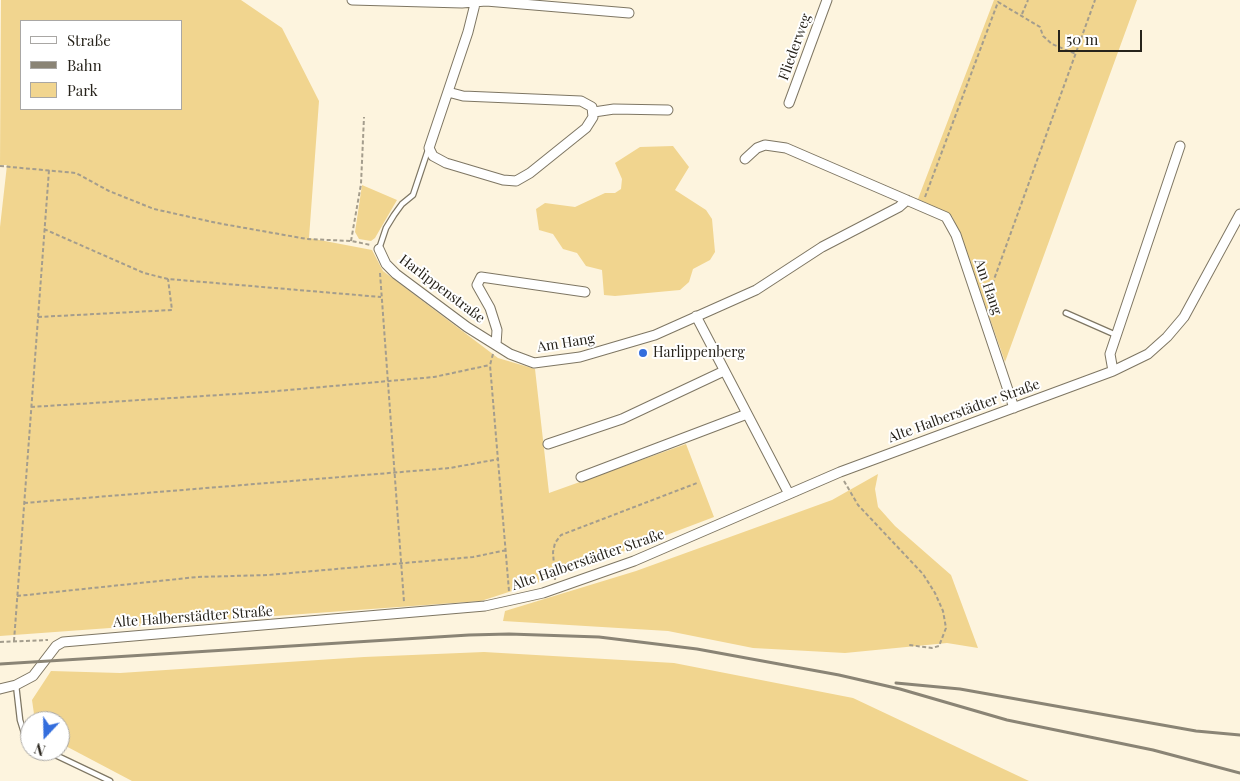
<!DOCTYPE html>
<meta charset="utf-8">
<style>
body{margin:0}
#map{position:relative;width:1240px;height:781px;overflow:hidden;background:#fdf4de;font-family:"Playfair Display",serif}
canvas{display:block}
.legend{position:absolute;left:20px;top:20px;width:162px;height:90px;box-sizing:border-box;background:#fff;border:1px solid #a9a7a4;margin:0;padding:6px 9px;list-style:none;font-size:15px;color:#27231b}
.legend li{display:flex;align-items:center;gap:10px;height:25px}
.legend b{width:25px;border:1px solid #a9a7a4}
.north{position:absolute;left:20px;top:711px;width:50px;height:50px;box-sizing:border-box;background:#fff;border:1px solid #a9a7a4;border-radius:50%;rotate:201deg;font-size:14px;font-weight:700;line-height:20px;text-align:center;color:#27231b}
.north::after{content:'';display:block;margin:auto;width:18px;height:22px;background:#346edd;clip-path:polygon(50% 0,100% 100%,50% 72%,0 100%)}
.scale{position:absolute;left:1058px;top:30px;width:84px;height:22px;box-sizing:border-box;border:2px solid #27231b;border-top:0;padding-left:6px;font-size:15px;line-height:18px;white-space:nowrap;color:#27231b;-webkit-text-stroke:4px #fff;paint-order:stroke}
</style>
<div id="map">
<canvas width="1240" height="781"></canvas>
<ul class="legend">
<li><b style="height:6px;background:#fff"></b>Straße</li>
<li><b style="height:6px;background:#8a8475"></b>Bahn</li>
<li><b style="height:14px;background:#f1d58f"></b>Park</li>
</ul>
<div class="north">N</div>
<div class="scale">50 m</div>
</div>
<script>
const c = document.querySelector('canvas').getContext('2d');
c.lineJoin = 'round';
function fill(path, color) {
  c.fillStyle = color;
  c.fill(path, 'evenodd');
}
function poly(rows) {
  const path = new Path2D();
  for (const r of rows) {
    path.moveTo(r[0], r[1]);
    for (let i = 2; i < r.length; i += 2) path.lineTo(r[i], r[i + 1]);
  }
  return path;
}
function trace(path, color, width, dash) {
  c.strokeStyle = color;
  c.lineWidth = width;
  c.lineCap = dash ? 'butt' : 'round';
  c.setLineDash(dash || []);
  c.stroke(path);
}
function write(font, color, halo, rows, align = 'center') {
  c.font = font + ' "Playfair Display",serif';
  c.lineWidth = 4;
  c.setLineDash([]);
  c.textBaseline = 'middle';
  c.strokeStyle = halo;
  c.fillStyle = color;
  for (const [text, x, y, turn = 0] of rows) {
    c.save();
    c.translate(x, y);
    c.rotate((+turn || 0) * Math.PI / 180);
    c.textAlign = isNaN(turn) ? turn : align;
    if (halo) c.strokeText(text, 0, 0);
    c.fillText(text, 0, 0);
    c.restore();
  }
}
const green = poly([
 [1,0,241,0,282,28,319,101,309,238,372,250,383,271,498,358,535,369,549,493,686,444,714,517,561,575,481,601,0,636,0,227,7,165,0,165],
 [21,21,181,21,181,109,21,109],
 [994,0,1137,0,1005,362,961,236,952,216,918,199],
 [673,146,689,167,675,190,706,210,712,219,715,252,710,260,693,269,689,282,680,290,615,296,604,295,602,270,586,266,577,253,563,249,553,234,539,230,536,209,545,203,575,207,605,193,615,193,621,189,622,179,615,163,640,147],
 [362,185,397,200,375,238,371,241,359,239,355,232],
 [878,474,875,489,878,507,895,526,951,575,978,648,947,643,845,653,753,648,668,631,503,621,505,611,636,571,832,500],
 [484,652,674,663,853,698,1029,781,132,781,60,743,60,721,35,721,32,700,51,671,120,673,364,657]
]);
const path = poly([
 [1022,14,1028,0],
 [0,166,76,173,109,191,154,209,217,223,307,239,351,241,371,245],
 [925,197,998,2,1040,27,1043,36,1052,44,1076,54],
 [44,229,144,273,168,279,381,297],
 [351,241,361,184,364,117],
 [380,273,404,602],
 [988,296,1095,0],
 [38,317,172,310,168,279],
 [493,354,490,365,509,591],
 [31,407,266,392,434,377,490,365],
 [844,481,858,505,923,574,935,593,943,611,946,628,939,646,932,648,909,645],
 [24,503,450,468,499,459],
 [555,580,553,552,555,543,561,535,697,483],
 [17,596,197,577,268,575,473,557,507,550],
 [14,641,49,170],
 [0,642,48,640]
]);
const service = poly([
 [379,249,386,228,394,215,402,204,413,195,428,150],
 [1066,313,1116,335],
 [16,685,20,720,25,736,30,740],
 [47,751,110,781]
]);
const minor = poly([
 [352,0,462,3,486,1,629,13],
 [448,92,463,96,581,101,592,107,593,117,586,128,530,173,516,181,503,180,446,163,433,156,429,148,468,32,476,0],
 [789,103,827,0],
 [594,112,614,109,668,110],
 [745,159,757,148,765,145,786,148,946,217,956,235,1014,408],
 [379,249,386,264,396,274,467,327,510,354,534,363,580,357,655,335,756,290,822,247,899,207,907,200],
 [696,316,789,494],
 [496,345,497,330,490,308,477,285,481,277,585,292],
 [1113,371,1110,354,1180,146],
 [548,444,622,419,724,371],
 [581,477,747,414],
 [0,689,16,685,33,676,56,646,63,642,485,606,543,593,634,561,840,472,1113,371,1148,354,1167,337,1184,317,1240,214]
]);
const rail = poly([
 [0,664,469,635,509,634,599,637,697,649,839,675,900,689,1007,720,1153,750,1240,773],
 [896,683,960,689,1196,731,1240,735]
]);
const markers = [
 [643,353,5,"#346edd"]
];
const streetNames = [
 ["Fliederweg",795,47,-70],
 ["Am Hang",988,287,71],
 ["Harlippenstraße",442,289,37],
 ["Am Hang",566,343,-9],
 ["Alte Halberstädter Straße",964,411,-20],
 ["Alte Halberstädter Straße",588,560,-19],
 ["Alte Halberstädter Straße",193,617,-4]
];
const poiNames = [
 ["Harlippenberg",653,353]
];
fill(green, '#f1d58f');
trace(service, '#7e7663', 7);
trace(minor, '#7e7663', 11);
trace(path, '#a49d8d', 2, [4, 2.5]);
trace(service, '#fff', 4.5);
trace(minor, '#fff', 9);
trace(rail, '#8a8475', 3);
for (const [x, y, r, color] of markers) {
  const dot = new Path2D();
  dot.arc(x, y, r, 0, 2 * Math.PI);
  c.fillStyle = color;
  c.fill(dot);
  trace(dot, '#fff', 2);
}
write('14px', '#27231b', '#fff', streetNames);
write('14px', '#27231b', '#fff', poiNames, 'left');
</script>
